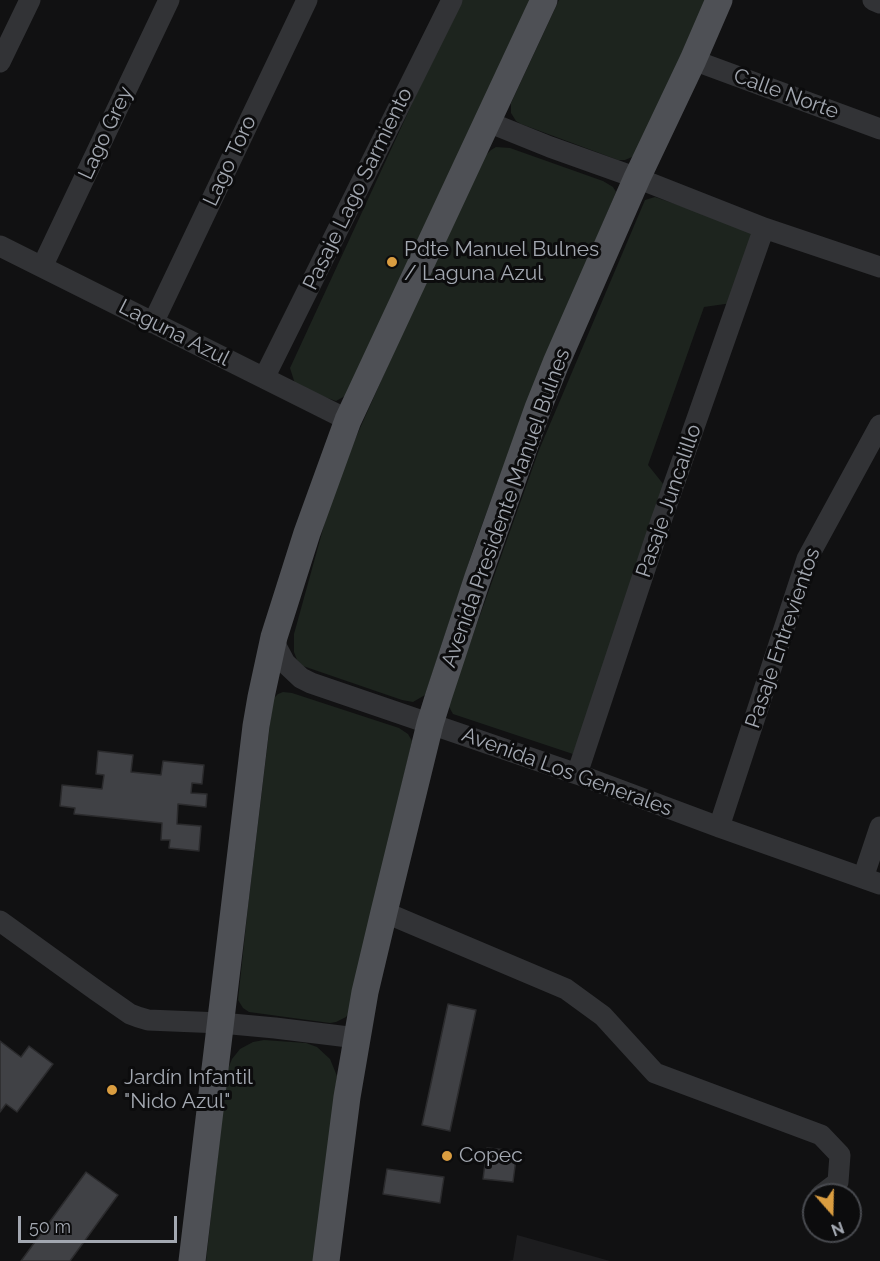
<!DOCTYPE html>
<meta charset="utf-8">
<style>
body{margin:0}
#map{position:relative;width:880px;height:1261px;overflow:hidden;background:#111112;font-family:Raleway,sans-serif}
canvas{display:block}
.north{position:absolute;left:802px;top:1183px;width:60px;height:60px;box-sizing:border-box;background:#0c0c0d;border:2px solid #484a4f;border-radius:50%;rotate:160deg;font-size:16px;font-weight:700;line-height:24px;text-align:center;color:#a3a8b1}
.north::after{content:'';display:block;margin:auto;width:21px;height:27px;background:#da9d40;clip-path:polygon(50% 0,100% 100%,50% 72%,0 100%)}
.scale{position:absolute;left:18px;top:1216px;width:159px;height:27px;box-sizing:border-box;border:3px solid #a3a8b1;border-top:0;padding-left:8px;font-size:18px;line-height:21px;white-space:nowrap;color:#a3a8b1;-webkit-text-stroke:4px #0c0c0d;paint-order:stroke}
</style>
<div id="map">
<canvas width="880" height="1261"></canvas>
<div class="north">N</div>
<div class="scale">50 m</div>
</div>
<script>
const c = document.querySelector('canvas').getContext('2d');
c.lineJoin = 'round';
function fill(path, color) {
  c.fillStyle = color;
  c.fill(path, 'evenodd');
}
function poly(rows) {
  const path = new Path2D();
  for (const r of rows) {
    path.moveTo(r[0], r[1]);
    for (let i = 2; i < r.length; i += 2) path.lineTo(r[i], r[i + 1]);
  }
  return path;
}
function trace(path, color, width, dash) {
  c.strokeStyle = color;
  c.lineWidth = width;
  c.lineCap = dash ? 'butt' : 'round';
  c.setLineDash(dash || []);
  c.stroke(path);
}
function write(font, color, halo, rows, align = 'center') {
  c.font = font + ' Raleway,sans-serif';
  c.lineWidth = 6;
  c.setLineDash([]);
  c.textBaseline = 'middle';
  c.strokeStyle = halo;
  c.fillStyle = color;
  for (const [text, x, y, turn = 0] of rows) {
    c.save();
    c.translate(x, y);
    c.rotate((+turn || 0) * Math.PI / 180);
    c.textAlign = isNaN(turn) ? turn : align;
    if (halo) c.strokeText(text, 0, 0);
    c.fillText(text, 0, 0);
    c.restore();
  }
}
const built = poly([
 [517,1235,610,1261,508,1261,513,1260]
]);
const green = poly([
 [460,0,534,0,354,391,336,401,296,387,290,368],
 [559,0,707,0,637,153,632,157,625,160,618,160,521,124,516,121,511,113,511,103],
 [496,147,510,148,603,181,613,187,616,192,523,413,475,544,425,695,413,702,402,700,303,666,297,660,294,652,294,634,331,500,340,473,398,343,485,156,491,150],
 [655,197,757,232,732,303,704,307,648,465,668,490,573,754,453,714,448,705,539,450,645,200],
 [283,692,292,693,399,728,408,734,412,741,349,1013,346,1017,336,1022,330,1023,249,1012,243,1008,238,1000,248,906,272,707,273,699,278,694],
 [264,1040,306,1043,317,1047,330,1059,337,1076,314,1261,206,1261,227,1071,232,1059,240,1049,253,1042]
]);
const building = poly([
 [98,751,133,755,131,772,161,775,163,761,204,765,202,784,192,783,191,793,207,794,206,807,178,804,177,824,201,826,199,851,169,848,170,840,161,840,162,823,74,814,75,808,60,806,62,785,102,789,104,775,96,774,98,751],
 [448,1004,476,1010,450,1131,422,1125,448,1004],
 [0,1041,21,1057,29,1046,53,1064,17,1112,6,1104,0,1112,0,1041],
 [487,1148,517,1151,513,1182,483,1179,487,1148],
 [387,1169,444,1177,440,1203,383,1194,387,1169],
 [86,1172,118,1195,70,1261,21,1261,86,1172]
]);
const minor = poly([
 [873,0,880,3],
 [693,60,880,129],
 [0,62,30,0],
 [488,122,550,147,637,178,764,228,880,267],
 [0,246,348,420],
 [42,267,169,0],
 [153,323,307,0],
 [264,378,452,0],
 [274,637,276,646,285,663,301,678,311,683,577,774,719,827,880,884],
 [577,774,661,521,764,228],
 [719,827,807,559,880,425],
 [863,878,880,827],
 [384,912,566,989,603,1016,655,1073,821,1135,840,1155,838,1182,821,1195],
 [0,921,97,991,130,1014,138,1017,148,1020,221,1023,275,1028,357,1038]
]);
const major = poly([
 [192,1261,256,726,261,697,274,637,307,533,348,420,544,0],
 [326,1261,347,1097,365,992,384,912,430,724,439,695,478,577,538,408,556,363,637,178,693,60,719,0]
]);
const markers = [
 [392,262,6,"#da9d40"],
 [112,1090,6,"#da9d40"],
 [447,1156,6,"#da9d40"]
];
const streetNames = [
 ["Calle Norte",786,94,20],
 ["Lago Grey",106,133,-65],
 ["Lago Toro",230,161,-65],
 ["Pasaje Lago Sarmiento",358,189,-64],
 ["Laguna Azul",174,333,27],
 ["Pasaje Juncalillo",669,501,-71],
 ["Avenida Presidente Manuel Bulnes",506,508,-70],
 ["Pasaje Entrevientos",783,638,-71],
 ["Avenida Los Generales",567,772,20]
];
const poiNames = [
 ["Pdte Manuel Bulnes",404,250],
 ["/ Laguna Azul",404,274],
 ["Jardín Infantil",124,1078],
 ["\"Nido Azul\"",124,1102],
 ["Copec",459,1156]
];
fill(built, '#1d1d1f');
fill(green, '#1d241e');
fill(building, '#404145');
trace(building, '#2b2b2d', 1.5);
trace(minor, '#323336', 21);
trace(major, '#4e5055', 27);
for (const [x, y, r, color] of markers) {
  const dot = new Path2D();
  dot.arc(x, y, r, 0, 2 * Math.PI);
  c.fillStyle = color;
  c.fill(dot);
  trace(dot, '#0c0c0d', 2);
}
write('21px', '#a3a8b1', '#0c0c0d', streetNames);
write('21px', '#a3a8b1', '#0c0c0d', poiNames, 'left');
</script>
